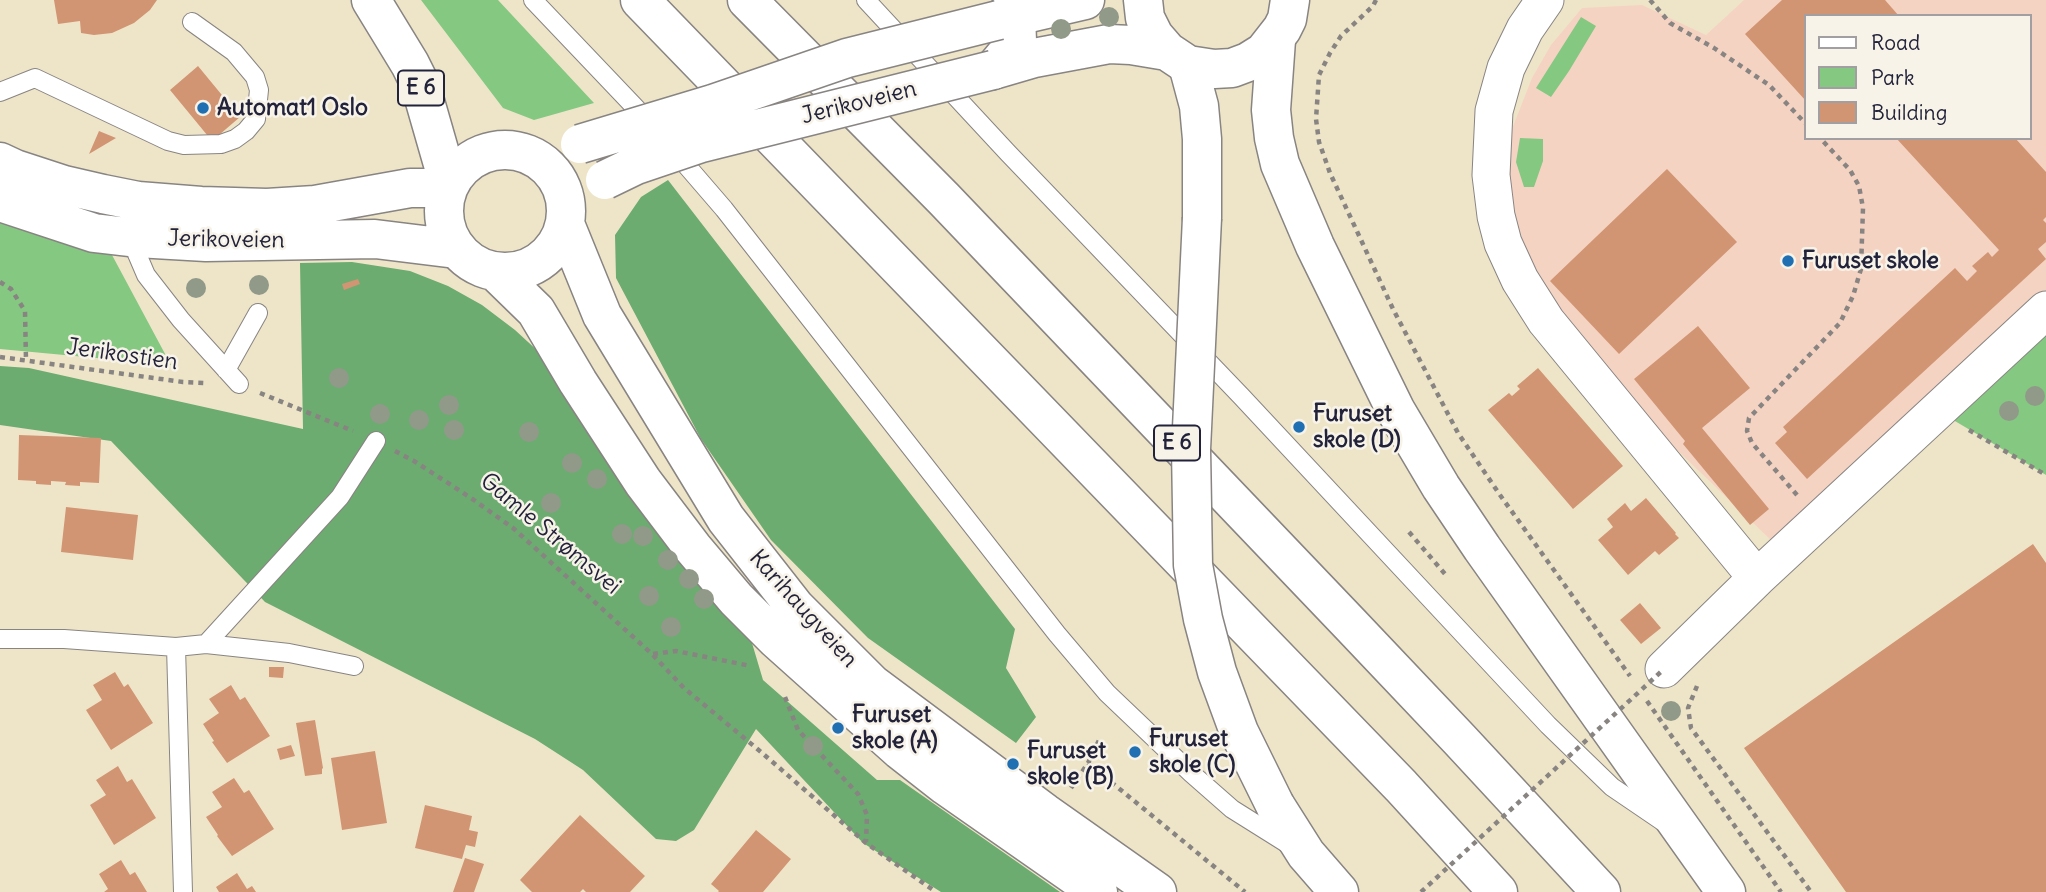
<!DOCTYPE html>
<meta charset="utf-8">
<style>
body{margin:0}
#map{position:relative;width:2046px;height:892px;overflow:hidden;background:#eee5c9;font-family:Delius,sans-serif}
canvas{display:block}
.legend{position:absolute;left:1804px;top:14px;width:228px;height:126px;box-sizing:border-box;background:#f7f3e8;border:2px solid #a29fa3;margin:0;padding:9px 12px;list-style:none;font-size:21px;color:#22223b}
.legend li{display:flex;align-items:center;gap:14px;height:35px}
.legend b{width:35px;border:2px solid #a29fa3}
</style>
<div id="map">
<canvas width="2046" height="892"></canvas>
<ul class="legend">
<li><b style="height:9px;background:#fff"></b>Road</li>
<li><b style="height:19px;background:#85c882"></b>Park</li>
<li><b style="height:19px;background:#d29573"></b>Building</li>
</ul>
</div>
<script>
const c = document.querySelector('canvas').getContext('2d');
c.lineJoin = 'round';
function fill(path, color) {
  c.fillStyle = color;
  c.fill(path, 'evenodd');
}
function poly(rows) {
  const path = new Path2D();
  for (const r of rows) {
    if (r.length === 3) {
      path.moveTo(r[0] + r[2], r[1]);
      path.arc(r[0], r[1], r[2], 0, 2 * Math.PI);
      continue;
    }
    path.moveTo(r[0], r[1]);
    for (let i = 2; i < r.length; i += 2) path.lineTo(r[i], r[i + 1]);
  }
  return path;
}
function trace(path, color, width, dash) {
  c.strokeStyle = color;
  c.lineWidth = width;
  c.lineCap = dash ? 'butt' : 'round';
  c.setLineDash(dash || []);
  c.stroke(path);
}
function write(font, color, halo, rows, align = 'center') {
  c.font = font + ' Delius,sans-serif';
  c.lineWidth = 5;
  c.setLineDash([]);
  c.textBaseline = 'middle';
  c.strokeStyle = halo;
  c.fillStyle = color;
  for (const [text, x, y, turn = 0] of rows) {
    c.save();
    c.translate(x, y);
    c.rotate((+turn || 0) * Math.PI / 180);
    c.textAlign = isNaN(turn) ? turn : align;
    if (halo) c.strokeText(text, 0, 0);
    c.fillText(text, 0, 0);
    c.restore();
  }
}
const built = poly([
 [1744,0,2046,0,2046,292,1774,543,1676,449,1561,311,1534,272,1516,226,1511,204,1508,153,1512,129,1532,78,1551,45,1582,8,1642,5,1706,35],
 [1806,16,2030,16,2030,138,1806,138]
]);
const green = poly([
 [421,0,498,0,594,103,534,120,503,108],
 [1581,17,1596,26,1569,71,1551,97,1536,88],
 [1520,138,1543,139,1543,161,1534,187,1524,187,1516,162],
 [0,216,112,255,171,365,0,349],
 [2046,310,2046,475,1938,411]
]);
const forest = poly([
 [668,180,1015,629,1006,668,1036,717,1016,743,868,638,771,540,701,439,616,278,615,235,641,197],
 [352,262,410,271,448,286,482,305,515,330,540,353,631,494,752,643,763,680,877,780,900,780,1060,892,941,892,863,843,756,729,694,830,676,841,656,839,583,770,535,739,265,602,111,441,0,425,0,366,29,368,303,429,300,263]
]);
const building = poly([
 [54,0,157,0,150,10,134,23,112,33,94,35,81,33,80,21,58,24],
 [1782,0,1885,0,1899,16,1806,16,1806,101,1745,34],
 [198,66,240,117,212,141,170,90],
 [99,131,116,138,89,154],
 [1896,138,2015,138,2046,172,2046,217,2043,220,2046,223,2046,242,2038,249,2046,259,1807,479,1775,443,1787,432,1783,427,1955,268,1967,281,1977,271,1972,266,1988,252,1992,257,1999,250],
 [1667,169,1737,242,1619,354,1550,281],
 [358,279,360,284,344,290,342,284],
 [1698,326,1750,388,1702,428,1769,509,1750,525,1683,444,1685,441,1634,379],
 [1538,368,1623,466,1573,509,1488,410,1509,393,1512,396,1520,389,1517,386],
 [19,435,101,438,99,483,80,482,80,486,65,485,66,482,51,481,51,485,36,484,36,481,18,480],
 [1646,498,1676,533,1675,534,1679,538,1659,555,1655,551,1628,575,1598,540,1613,527,1607,519,1625,503,1631,511],
 [66,507,138,515,133,560,61,552],
 [2033,544,2046,563,2046,892,1846,892,1744,748],
 [1640,603,1661,628,1641,644,1620,620],
 [269,667,284,667,283,678,269,677],
 [115,672,124,687,128,684,153,723,111,750,86,710,102,700,93,685],
 [231,685,240,700,245,697,270,736,227,763,212,742,214,741,203,724,219,713,209,699],
 [315,720,323,768,322,769,322,774,305,776,296,723],
 [291,745,295,756,280,760,277,749],
 [375,751,387,823,342,830,331,758],
 [118,766,127,782,132,779,156,818,114,845,90,805,106,795,96,780],
 [234,778,244,793,249,790,274,829,232,856,217,836,218,835,206,817,222,807,212,792],
 [425,805,472,816,469,830,478,832,475,847,466,845,462,859,415,848],
 [580,815,645,876,630,892,586,892,583,889,580,892,532,892,520,880],
 [756,830,791,859,763,892,718,892,719,891,711,884],
 [465,858,484,864,474,892,453,892],
 [121,860,130,875,135,872,147,892,104,892,108,889,99,874],
 [237,873,247,889,252,886,256,892,219,892,216,887]
]);
const path = poly([
 [1376,0,1373,6,1341,36,1330,53,1319,75,1316,119,1319,142,1330,173,1393,309,1458,433,1500,495,1630,676],
 [1650,0,1670,23,1714,48,1769,85,1806,124],
 [0,282,11,289,25,311,26,360],
 [0,357,183,382,204,383],
 [260,393,353,431],
 [1969,430,2046,475],
 [395,451,414,461,471,498,513,528,652,654,684,688,761,752,866,843,936,892],
 [1797,495,1752,443,1747,431,1749,418,1840,323,1853,296,1861,269,1863,208,1859,186,1850,170,1820,138],
 [1409,532,1445,574],
 [653,654,676,651,751,666],
 [1697,686,1688,708,1691,728,1811,892],
 [785,697,798,730,858,794,867,815,866,842],
 [1647,701,1781,892],
 [1088,763,1245,892],
 [1071,788,1088,763,1100,738]
]);
const lane = poly([
 [533,0,651,124],
 [866,0,1008,153,1241,396,1548,725,1612,787,1662,821],
 [0,92,35,78,168,141,184,145,221,144,235,139,246,131,256,119,259,90,255,77,234,52,192,22],
 [674,151,724,209,1057,634,1107,693,1191,773,1232,809,1291,846],
 [137,238,137,254,146,275,181,320,239,384],
 [226,370,258,313],
 [0,639,64,639,176,647,206,644,289,653,354,666],
 [206,644,340,497,376,441],
 [176,647,183,892]
]);
const street = poly([
 [1545,0,1525,29,1506,68,1494,111,1491,175,1496,216,1503,243,1520,280,1546,321,1757,578],
 [1664,669,1757,578,2046,310]
]);
const secondary = poly([
 [1143,0,1145,18,1154,36,1167,51,1188,65,1214,69,1232,68,1248,62,1264,52,1282,29,1287,19,1290,0],
 [999,20,1085,0],
 [993,70,1034,58,1109,44,1131,45,1167,51],
 [505,211,61],
 [0,162,15,169,64,185,103,194,138,201,201,206,267,208,315,205,410,188,447,188],
 [0,202,94,233,137,238,206,242,375,239,456,249],
 [565,224,602,315,636,371,726,519,795,607,872,684,1045,813,1157,892],
 [497,273,536,311,578,382,643,482,693,548,736,599,776,639,900,750,946,786,1098,892]
]);
const highway = poly([
 [371,0,410,64,420,84,449,185],
 [640,0,1401,786,1498,892],
 [747,0,944,199,1350,624,1460,740,1601,892],
 [1276,40,1271,110,1274,138,1280,164,1315,246,1396,411,1441,487,1482,548,1726,892],
 [1188,65,1199,106,1202,139,1202,218],
 [993,70,1017,41,1016,16,1012,0],
 [1275,805,1306,854,1339,892]
]);
const pathBridge = poly([
 [1421,892,1664,669]
]);
const secondaryBridge = poly([
 [580,144,713,104,847,58,999,20],
 [605,180,636,165,701,143,993,70]
]);
const highwayBridge = poly([
 [1202,218,1191,449,1193,565,1203,619,1217,672,1239,732,1275,805]
]);
const trees = [
 [1109,17],
 [1061,29],
 [259,285],
 [196,288],
 [339,378],
 [2035,396],
 [449,405],
 [2009,411],
 [380,414],
 [419,420],
 [454,430],
 [529,432],
 [572,463],
 [597,479],
 [551,503],
 [622,534],
 [643,536],
 [668,560],
 [689,579],
 [649,596],
 [704,599],
 [671,627],
 [1671,711],
 [813,746]
];
const markers = [
 [203,108,7,"#1f6fb2"],
 [1788,261,7,"#1f6fb2"],
 [1299,427,7,"#1f6fb2"],
 [838,728,7,"#1f6fb2"],
 [1135,752,7,"#1f6fb2"],
 [1013,764,7,"#1f6fb2"]
];
const shields = [
 [421,88,46],
 [1177,443,46]
];
const shieldNames = [
 ["E 6",421,88],
 ["E 6",1177,443]
];
const streetNames = [
 ["Jerikoveien",859,103,-14],
 ["Jerikoveien",226,240,1],
 ["Jerikostien",122,355,8],
 ["Gamle Strømsvei",550,534,40],
 ["Karihaugveien",803,609,48]
];
const poiNames = [
 ["Automat1 Oslo",217,108],
 ["Furuset skole",1802,261],
 ["Furuset",1313,414],
 ["skole (D)",1313,440],
 ["Furuset",852,715],
 ["skole (A)",852,741],
 ["Furuset",1149,739],
 ["skole (C)",1149,765],
 ["Furuset",1027,751],
 ["skole (B)",1027,777]
];
fill(built, '#f5d3c2');
fill(green, '#85c882');
fill(forest, '#6cac70');
fill(building, '#d29573');
trace(lane, '#888482', 20);
trace(street, '#888482', 39);
trace(secondary, '#888482', 41);
trace(highway, '#888482', 41);
trace(path, '#888482', 4.5, [5, 5]);
trace(lane, '#fff', 18);
trace(street, '#fff', 37);
trace(secondary, '#fff', 38);
trace(highway, '#fff', 38);
trace(secondaryBridge, '#888482', 41, []);
trace(highwayBridge, '#888482', 41, []);
trace(pathBridge, '#888482', 4.5, [5, 5]);
trace(secondaryBridge, '#fff', 38);
trace(highwayBridge, '#fff', 38);
c.fillStyle = '#919a89';
for (const [x, y] of trees) {
  c.beginPath();
  c.arc(x, y, 10, 0, 2 * Math.PI);
  c.fill();
}
for (const [x, y, r, color] of markers) {
  const dot = new Path2D();
  dot.arc(x, y, r, 0, 2 * Math.PI);
  c.fillStyle = color;
  c.fill(dot);
  trace(dot, '#f7f3e8', 2.5);
}
for (const [x, y, w] of shields) {
  const box = new Path2D();
  box.roundRect(x - w / 2, y - 17.5, w, 35, 5);
  c.fillStyle = '#f7f3e8';
  c.fill(box);
  trace(box, '#22223b', 2);
}
write('bold 21px', '#22223b', null, shieldNames);
write('23px', '#22223b', '#f7f3e8', streetNames);
write('bold 23px', '#22223b', '#f7f3e8', poiNames, 'left');
</script>
